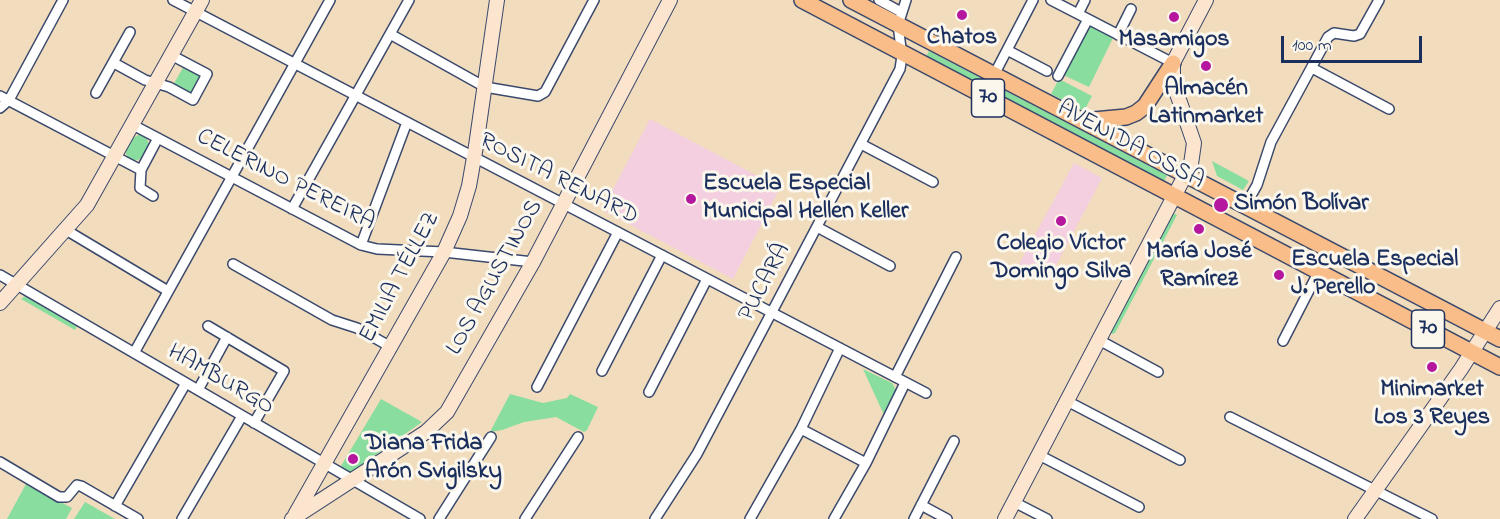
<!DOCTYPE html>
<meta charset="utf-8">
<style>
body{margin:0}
#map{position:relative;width:1500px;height:519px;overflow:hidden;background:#f1ddbd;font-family:"Indie Flower",sans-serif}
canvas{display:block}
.scale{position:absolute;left:1281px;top:36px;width:141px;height:27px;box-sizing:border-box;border:3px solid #1b2f5e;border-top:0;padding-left:8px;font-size:18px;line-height:21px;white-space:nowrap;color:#1b2f5e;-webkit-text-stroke:4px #fbf7ec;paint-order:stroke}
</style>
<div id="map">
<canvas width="1500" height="519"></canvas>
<div class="scale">100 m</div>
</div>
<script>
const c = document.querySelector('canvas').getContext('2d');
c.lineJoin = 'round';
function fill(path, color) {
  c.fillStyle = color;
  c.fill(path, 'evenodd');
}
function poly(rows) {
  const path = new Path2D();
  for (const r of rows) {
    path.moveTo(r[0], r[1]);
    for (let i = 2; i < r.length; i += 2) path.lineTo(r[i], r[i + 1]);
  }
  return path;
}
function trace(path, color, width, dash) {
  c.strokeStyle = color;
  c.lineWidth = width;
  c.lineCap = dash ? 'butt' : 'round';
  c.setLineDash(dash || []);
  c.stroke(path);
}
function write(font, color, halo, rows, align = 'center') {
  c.font = font + ' "Indie Flower",sans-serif';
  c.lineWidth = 6;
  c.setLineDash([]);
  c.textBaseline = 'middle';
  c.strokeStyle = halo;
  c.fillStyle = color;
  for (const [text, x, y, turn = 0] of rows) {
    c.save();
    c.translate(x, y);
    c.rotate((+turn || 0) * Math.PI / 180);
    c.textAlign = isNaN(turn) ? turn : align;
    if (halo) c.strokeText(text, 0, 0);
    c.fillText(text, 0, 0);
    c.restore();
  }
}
const built = poly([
 [650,119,780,188,733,279,602,210],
 [1074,163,1102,178,1049,279,1019,264]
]);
const green = poly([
 [1093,26,1114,36,1089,87,1063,75,1086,29],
 [929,51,1167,175,1164,182,926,57],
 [185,64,205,75,192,98,172,87],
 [1059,79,1092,96,1084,111,1051,94],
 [140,134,147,139,149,145,141,159,133,161,128,158,125,151,133,138],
 [1212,161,1249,181,1243,190,1217,176],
 [1171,212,1177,215,1115,333,1112,334,1110,331],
 [25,296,77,326,75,330,21,299],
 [863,369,892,383,896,390,884,415],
 [510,394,543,403,567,398,570,394,598,407,587,430,584,432,556,417,524,422,502,430,490,432],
 [381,399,422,422,351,472,349,472,341,466],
 [26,484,72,508,66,519,7,519],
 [85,502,115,519,74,519]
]);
const street = poly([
 [173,0,926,393],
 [879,0,901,12],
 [1051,0,1173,63],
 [1078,14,1085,0],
 [390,34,485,87,538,96,545,92,594,0],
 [1118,35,1131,9],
 [1007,50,1047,71],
 [114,63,145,80,169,87,193,100,207,74,171,55],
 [1312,68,1389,109],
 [994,75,1033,0],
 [1058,76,1088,19],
 [96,93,130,32],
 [0,96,141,170,158,138],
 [0,108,9,100,63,0],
 [133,125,361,245,377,249,444,252,533,262],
 [861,144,933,182],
 [141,170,140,188,153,196],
 [1245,206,1257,185,1271,142,1328,37,1334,33,1354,36,1360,34,1379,0],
 [292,209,409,0],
 [817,227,890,266],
 [66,230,168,291],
 [361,245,407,122],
 [233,264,332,320,357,328,391,347],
 [0,275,420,519],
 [208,326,284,371,254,423],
 [1099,340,1158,372],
 [1283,341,1319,271],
 [134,353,330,0],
 [602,371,662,255],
 [895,377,956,257],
 [537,387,618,232],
 [198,390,227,337],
 [649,392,707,279],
 [1067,401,1180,460],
 [1230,417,1432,519],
 [801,429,866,463],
 [1039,455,1139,507],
 [0,462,59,497,67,497,77,485,81,486,138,519],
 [1014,502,1047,519],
 [921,505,947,519],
 [115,506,186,383],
 [182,519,242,416],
 [439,519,491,437],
 [525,519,578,437],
 [655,519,697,454,900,69,902,56,898,25,906,0],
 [750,519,801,429,840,348],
 [834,519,866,463,905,383],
 [914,519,954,441]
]);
const secondary = poly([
 [0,303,87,205,202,0],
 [295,515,444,252,460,216,469,186,476,146,497,0],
 [292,519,426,432,447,412,533,262,670,0],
 [1005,519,1191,164,1194,143,1173,82,1173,63,1206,0],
 [1355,519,1461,369,1500,308]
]);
const primary = poly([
 [802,0,1500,367],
 [851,0,1500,339],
 [1083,121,1126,117,1136,113,1145,106,1173,63]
]);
const markers = [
 [962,15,6,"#b5179e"],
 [1174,17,6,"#b5179e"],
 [1206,66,6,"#b5179e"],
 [691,199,6,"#b5179e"],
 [1221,205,8,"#b5179e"],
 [1061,221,6,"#b5179e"],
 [1199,229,6,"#b5179e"],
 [1279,275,6,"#b5179e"],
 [1432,367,6,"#b5179e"],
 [353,459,6,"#b5179e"]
];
const shields = [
 [988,98,33],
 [1428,329,33]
];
const shieldNames = [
 ["70",988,98],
 ["70",1428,329]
];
const poiNames = [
 ["Chatos",962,39],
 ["Masamigos",1174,41],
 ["Almacén",1206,90],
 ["Latinmarket",1206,118],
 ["Escuela Especial",703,185,"left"],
 ["Municipal Hellen Keller",703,213,"left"],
 ["Simón Bolívar",1234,205,"left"],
 ["Colegio Víctor",1061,245],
 ["Domingo Silva",1061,273],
 ["María José",1199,253],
 ["Ramírez",1199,281],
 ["Escuela Especial",1291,261,"left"],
 ["J. Perello",1291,289,"left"],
 ["Minimarket",1432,391],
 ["Los 3 Reyes",1432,419],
 ["Diana Frida",365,445,"left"],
 ["Arón Svigilsky",365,473,"left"]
];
const streetNames = [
 ["AVENIDA OSSA",1130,146,28],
 ["ROSITA RENARD",558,180,27],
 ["CELERINO PEREIRA",285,181,27],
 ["EMILIA TÉLLEZ",401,278,-62],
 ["LOS AGUSTINOS",496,278,-61],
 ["PUCARÁ",766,283,-62],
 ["HAMBURGO",220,381,30]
];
fill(built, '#f3cfdf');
fill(green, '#89dd9f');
trace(street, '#3b496c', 12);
trace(secondary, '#3b496c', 16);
trace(primary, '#3b496c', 18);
trace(street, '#fff', 9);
trace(secondary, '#fce5cf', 14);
trace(primary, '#f8bd88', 15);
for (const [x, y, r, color] of markers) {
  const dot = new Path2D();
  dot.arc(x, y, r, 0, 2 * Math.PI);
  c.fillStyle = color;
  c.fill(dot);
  trace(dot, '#fbf7ec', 2);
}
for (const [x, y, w] of shields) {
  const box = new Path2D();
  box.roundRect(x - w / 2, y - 19, w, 38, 4.5);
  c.fillStyle = '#fbf7ec';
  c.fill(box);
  trace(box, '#1b2f5e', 1.5);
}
write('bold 22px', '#1b2f5e', null, shieldNames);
write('bold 24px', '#1b2f5e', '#fbf7ec', poiNames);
write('24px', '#1b2f5e', '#fbf7ec', streetNames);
</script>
